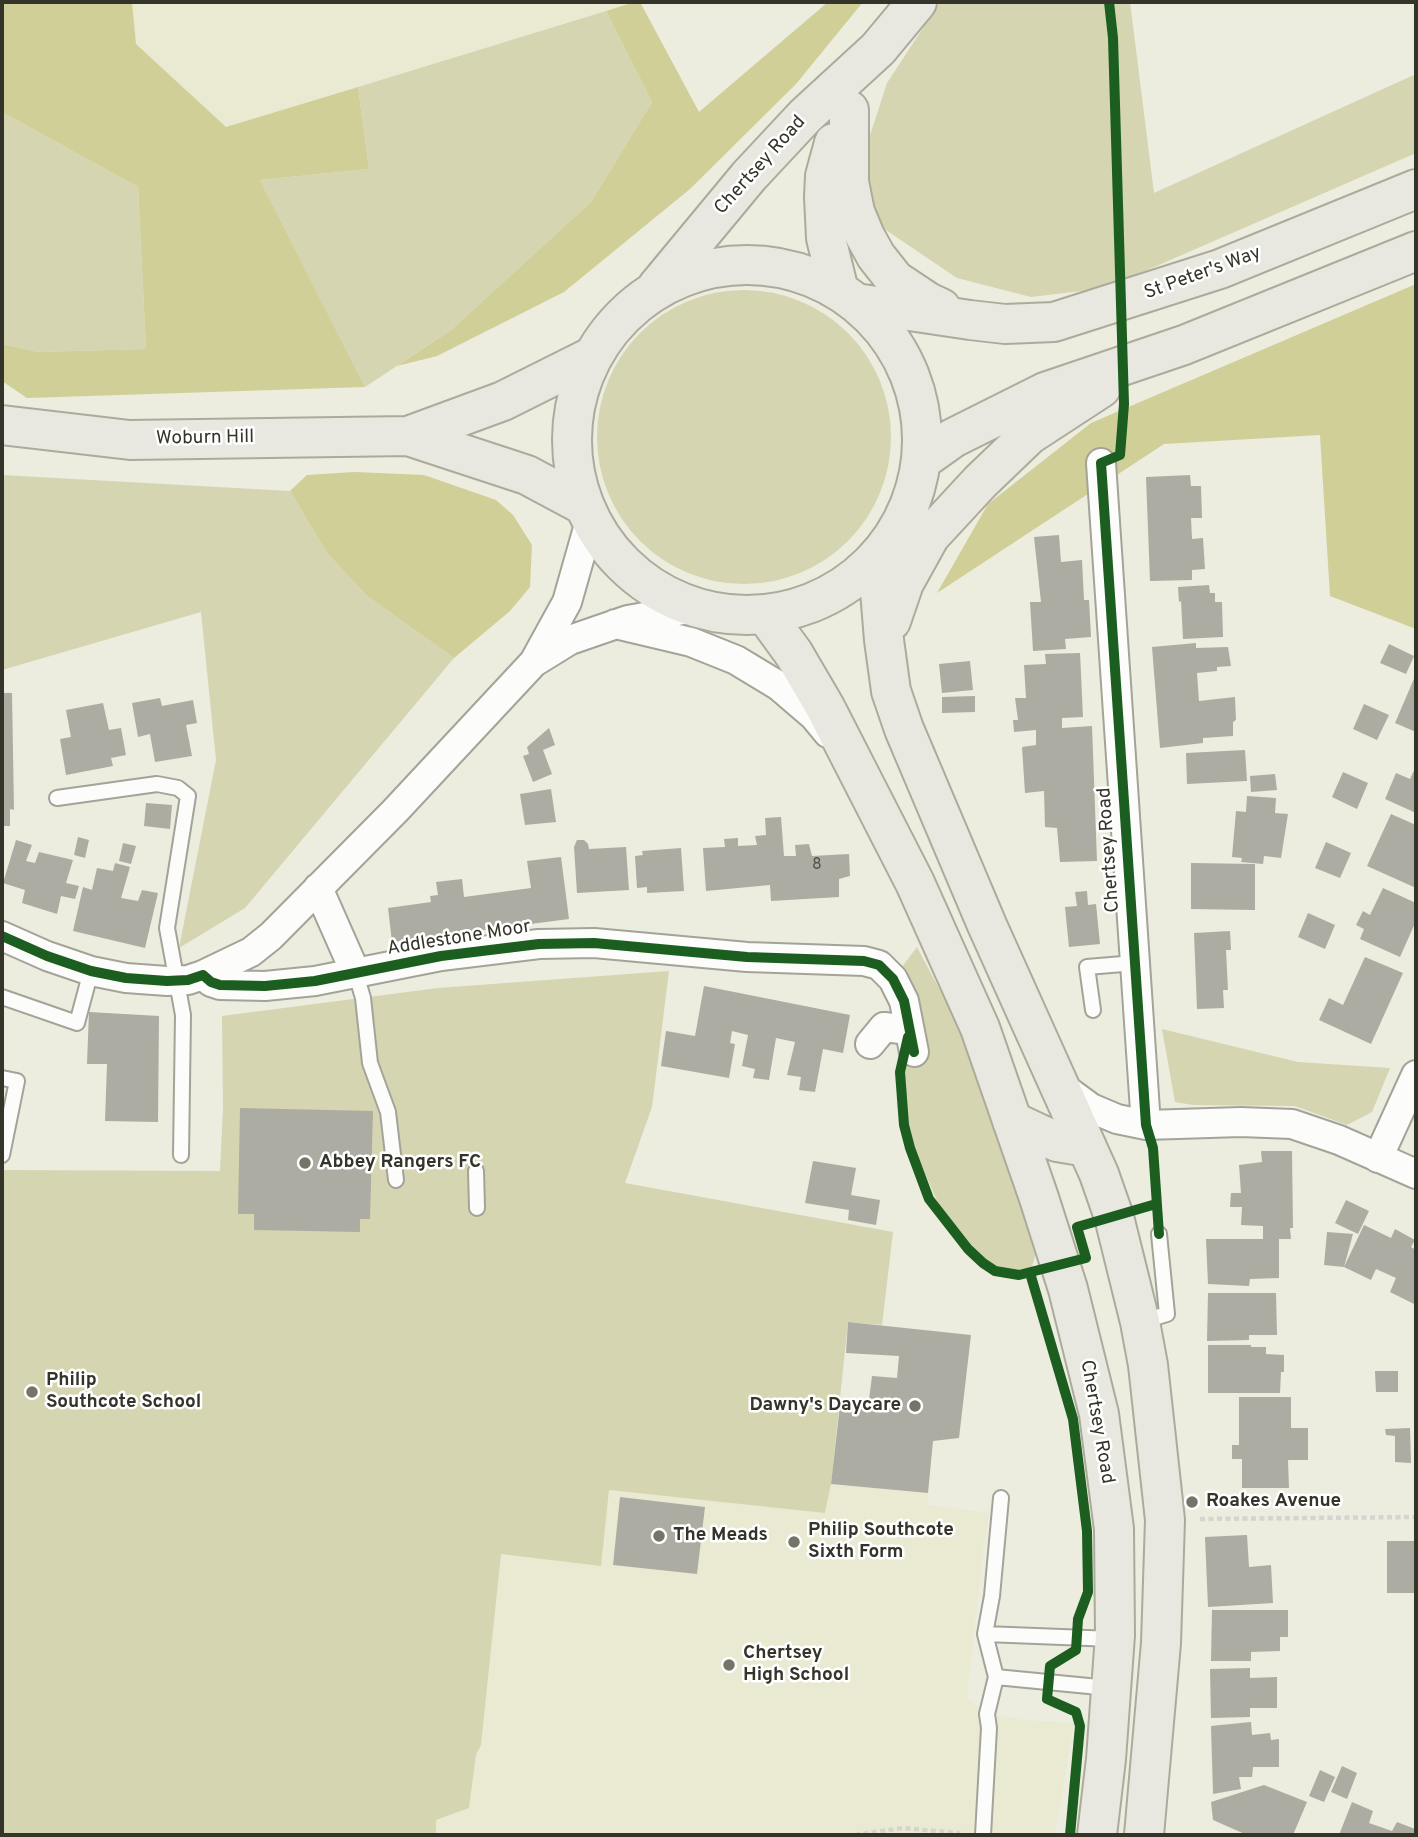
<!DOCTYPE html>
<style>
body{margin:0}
#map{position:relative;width:1418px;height:1837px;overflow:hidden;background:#ececdf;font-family:Overpass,sans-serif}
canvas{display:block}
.frame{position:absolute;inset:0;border:4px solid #34342a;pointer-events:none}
</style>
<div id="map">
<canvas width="1418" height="1837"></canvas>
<div class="frame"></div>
</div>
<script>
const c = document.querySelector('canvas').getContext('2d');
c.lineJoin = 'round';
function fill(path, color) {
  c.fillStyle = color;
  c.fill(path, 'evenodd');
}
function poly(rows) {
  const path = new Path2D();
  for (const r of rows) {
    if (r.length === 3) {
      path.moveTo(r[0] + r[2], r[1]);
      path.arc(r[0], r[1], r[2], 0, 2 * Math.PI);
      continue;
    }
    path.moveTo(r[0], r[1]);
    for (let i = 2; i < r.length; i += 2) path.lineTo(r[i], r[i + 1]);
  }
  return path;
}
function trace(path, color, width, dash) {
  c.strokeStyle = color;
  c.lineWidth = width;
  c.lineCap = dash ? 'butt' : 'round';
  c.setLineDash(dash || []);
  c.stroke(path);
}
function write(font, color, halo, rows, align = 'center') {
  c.font = font + ' Overpass,sans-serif';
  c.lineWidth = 5;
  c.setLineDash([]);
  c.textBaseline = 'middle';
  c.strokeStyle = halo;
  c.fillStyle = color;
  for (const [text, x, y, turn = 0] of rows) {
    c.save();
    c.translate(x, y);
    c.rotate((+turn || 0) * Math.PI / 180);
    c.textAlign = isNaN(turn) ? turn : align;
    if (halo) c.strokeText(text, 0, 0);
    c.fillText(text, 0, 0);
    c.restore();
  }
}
const built = poly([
 [132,2,635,2,226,127,136,44],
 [831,1484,928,1493,928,1505,989,1513,983,1550,967,1697,987,1714,1023,1720,1074,1723,1055,1835,436,1835,436,1820,469,1808,476,1755,481,1744,501,1553,609,1490,825,1513]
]);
const green = poly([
 [940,2,1130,2,1154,193,1416,74,1416,153,1106,288,1031,297,957,278,880,226,863,157,887,83],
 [606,11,652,102,591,202,451,330,365,387,260,180,369,169,358,87],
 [2,112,138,187,146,349,38,352,2,344],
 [744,437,147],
 [2,475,290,491,327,553,367,596,454,658,245,908,179,948,216,760,201,612,2,670],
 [917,947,961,1030,1007,1161,1036,1253,1030,1273,1007,1275,995,1271,968,1249,945,1219,904,1125,900,1072,914,1052,893,979],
 [669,971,652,1107,625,1183,893,1232,882,1325,848,1322,831,1484,825,1513,609,1490,601,1566,501,1554,481,1745,476,1755,469,1808,436,1820,436,1835,2,1835,2,1170,220,1171,223,1108,222,1016,438,988],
 [1162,1029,1298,1062,1390,1068,1372,1112,1347,1125,1295,1106,1193,1105,1175,1102]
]);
const forest = poly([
 [2,2,132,2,136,44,226,127,358,87,369,169,260,180,365,387,27,398,2,381,2,344,38,352,146,349,138,187,2,112],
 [635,2,640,2,699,112,828,2,863,2,796,84,690,189,564,292,437,356,397,366,451,330,591,202,652,102,606,11],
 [1416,284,1416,629,1330,596,1320,435,1164,444,937,593,988,504,1091,423],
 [355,472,424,475,496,500,513,515,532,545,530,587,510,611,454,658,367,596,327,553,290,491,307,475]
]);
const building = poly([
 [1190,475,1191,486,1201,486,1202,518,1191,518,1192,539,1203,538,1205,569,1192,570,1192,580,1150,581,1146,477],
 [1059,535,1061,562,1082,560,1084,600,1089,600,1091,637,1065,639,1066,649,1033,651,1030,602,1041,602,1034,537],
 [1209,585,1210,593,1215,593,1215,602,1222,602,1223,637,1183,639,1181,601,1179,602,1178,587],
 [1196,643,1196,648,1228,647,1231,666,1217,667,1217,671,1197,673,1199,701,1235,697,1236,720,1233,722,1233,736,1203,738,1203,743,1160,748,1152,647],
 [1389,644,1414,656,1406,674,1380,663],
 [1080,653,1083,717,1062,718,1062,728,1092,726,1097,861,1060,862,1057,828,1045,827,1044,791,1025,793,1022,747,1036,745,1036,730,1014,732,1013,720,1018,720,1015,698,1026,698,1024,665,1046,664,1045,654],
 [970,661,973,690,942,693,939,664],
 [1416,674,1416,732,1395,723],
 [2,693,12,693,14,810,10,809,10,826,2,826],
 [975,696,975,712,942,713,942,697],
 [160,698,162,706,193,700,197,723,186,725,192,756,155,762,150,734,138,737,132,703],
 [103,703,109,730,121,728,126,755,111,758,113,766,66,775,60,739,71,737,66,710],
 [1364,704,1389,715,1377,740,1353,729],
 [549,728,555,745,543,750,552,774,533,782,523,756,529,754,527,747],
 [1245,750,1247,781,1187,784,1186,753],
 [1416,766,1416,813,1385,799,1396,773,1410,779],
 [1343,772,1368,783,1357,809,1332,797],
 [1275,774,1277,790,1251,792,1250,776],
 [551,789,556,822,525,825,520,794],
 [1247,796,1276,798,1275,813,1288,814,1281,858,1264,856,1263,864,1241,862,1242,858,1232,857,1236,811,1246,812],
 [146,803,172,805,170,829,144,826],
 [1391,814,1416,825,1416,888,1367,866],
 [781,817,784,856,796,856,795,845,809,844,812,856,849,854,850,876,839,879,839,897,771,901,770,885,706,891,703,848,725,847,724,839,738,838,738,846,757,845,755,836,766,835,765,818],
 [78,837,89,840,85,858,74,855],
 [16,840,32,845,26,861,35,863,39,852,73,860,66,883,79,886,75,899,61,896,57,914,22,903,25,890,3,883],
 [577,840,584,840,588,844,589,849,626,847,629,890,577,893,574,847],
 [1326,842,1351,853,1340,878,1315,868],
 [123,843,136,846,131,864,119,861],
 [681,848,684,891,647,893,647,887,637,888,635,856,643,855,642,851],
 [561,857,569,919,392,942,388,908,431,902,430,896,438,895,436,882,462,879,464,897,531,888,527,861],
 [115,863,130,867,121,898,138,901,142,890,158,893,145,948,73,931,83,887,92,890,97,868,113,871],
 [1191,863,1255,864,1255,910,1191,909],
 [1383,888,1416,903,1416,921,1400,957,1360,939,1364,929,1356,925,1363,911,1370,915],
 [1087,891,1088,905,1096,904,1100,944,1069,947,1065,907,1077,906,1075,892],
 [1308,913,1335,925,1325,949,1298,937],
 [1230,931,1231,950,1226,950,1228,990,1223,990,1224,1008,1197,1009,1194,933],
 [1365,957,1403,973,1371,1044,1319,1020,1329,998,1343,1005],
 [704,986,850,1015,843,1053,823,1049,815,1092,799,1090,801,1077,787,1075,795,1042,776,1038,769,1080,753,1078,755,1069,742,1066,748,1035,732,1031,730,1043,735,1044,729,1078,661,1066,666,1031,695,1036],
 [89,1012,159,1016,158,1122,105,1121,107,1064,87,1064],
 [240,1108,373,1111,370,1219,360,1219,360,1232,254,1230,254,1214,238,1214],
 [1261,1151,1292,1151,1293,1228,1290,1228,1291,1239,1279,1239,1279,1278,1250,1279,1249,1286,1208,1284,1206,1239,1263,1239,1263,1226,1241,1225,1242,1207,1230,1207,1231,1193,1241,1193,1239,1165,1262,1162],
 [813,1161,856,1168,851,1195,880,1200,876,1225,848,1220,849,1210,805,1203],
 [1346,1200,1369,1211,1358,1234,1335,1223],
 [1364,1225,1391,1238,1395,1229,1415,1240,1411,1247,1416,1250,1416,1305,1390,1292,1396,1278,1376,1269,1371,1280,1344,1267,1324,1265,1327,1232,1353,1234,1344,1267],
 [1208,1293,1276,1293,1277,1335,1249,1335,1249,1340,1207,1341],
 [848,1322,971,1335,959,1438,933,1441,928,1493,831,1484,840,1405,868,1408,872,1376,897,1378,899,1356,846,1353],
 [1208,1345,1251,1345,1251,1347,1266,1347,1266,1354,1284,1355,1284,1372,1281,1372,1280,1393,1208,1393],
 [1375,1371,1398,1371,1398,1392,1376,1392],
 [1239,1397,1291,1397,1291,1428,1308,1428,1308,1460,1288,1460,1289,1488,1242,1488,1242,1459,1232,1459,1232,1445,1239,1445],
 [1410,1428,1411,1463,1395,1462,1395,1436,1386,1435,1385,1429],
 [620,1497,705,1507,697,1574,613,1565],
 [1247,1535,1249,1567,1271,1565,1273,1603,1208,1607,1205,1537],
 [1387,1541,1416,1541,1416,1593,1387,1593],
 [1212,1610,1288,1610,1288,1637,1280,1637,1280,1651,1251,1652,1251,1661,1211,1661],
 [1250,1668,1250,1678,1277,1677,1277,1708,1250,1708,1250,1717,1211,1718,1210,1669],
 [1251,1722,1252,1735,1270,1733,1271,1740,1279,1739,1279,1767,1253,1767,1252,1777,1239,1777,1241,1789,1213,1794,1211,1726],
 [1342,1766,1357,1773,1347,1799,1331,1792],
 [1320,1770,1335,1777,1324,1802,1309,1796],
 [1264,1785,1307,1802,1293,1835,1247,1835,1213,1820,1211,1802],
 [1352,1802,1373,1811,1369,1823,1392,1831,1397,1822,1415,1829,1413,1835,1339,1835]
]);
const path = poly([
 [1200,1519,1416,1517],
 [855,1835,903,1828,960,1833]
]);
const lane = poly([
 [57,798,157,784,178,788,188,796,167,928,183,1015,181,1155],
 [356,974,363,998,370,1063,388,1112,396,1180],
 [2,997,77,1023,91,971],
 [1093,1010,1087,967,1135,963],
 [2,1078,17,1081,2,1155],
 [476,1171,477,1208],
 [1141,1322,1167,1314,1159,1234],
 [985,1634,1113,1639],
 [996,1677,1109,1688],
 [983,1835,989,1728,987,1714,996,1677,985,1634,992,1596,1001,1498]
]);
const street = poly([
 [1101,463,1146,1125],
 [615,624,691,642,736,660,779,686,814,716,828,733],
 [536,661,570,640,628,620,694,608],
 [318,888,356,974],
 [2,936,47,956,91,971,126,978,167,981,188,980,203,975,251,952,271,936,395,811,534,662,567,602,590,521],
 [203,975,211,982,220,985,265,986,315,981,441,956,539,944,594,943,747,957,864,961,879,965,893,979,904,1001,914,1052],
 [870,1044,884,1027,909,1030],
 [1061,1086,1091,1108,1117,1119,1146,1125,1241,1122,1292,1124,1339,1140,1416,1174],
 [1378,1158,1416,1075]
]);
const primary = poly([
 [849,110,849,182,855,212,865,236,876,256,895,280,928,302,941,308],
 [834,143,825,176,824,197,826,238,839,291],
 [747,440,175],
 [657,287,749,176,805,116,878,49,917,2],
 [856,303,970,320,1005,324,1054,322,1220,269,1416,189],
 [2,425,130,440,408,436,527,475,583,505],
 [408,436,503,401,593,356],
 [922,460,953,438,1045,392,1184,345,1416,251],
 [887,548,880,591,884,640,891,691,904,729,987,925,1099,1174,1114,1217,1140,1322,1148,1365,1165,1520,1161,1643,1144,1835],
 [765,614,794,654,825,707,915,883,980,1028,1039,1198,1068,1289,1099,1414,1114,1529,1115,1635,1106,1759,1097,1835],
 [891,621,904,583,930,536,980,482,1029,435,1101,388],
 [1012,1121,1057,1142,1087,1147]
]);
const cycleway = poly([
 [1109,2,1113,38,1124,404,1120,455,1101,463,1146,1125,1153,1148,1159,1234],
 [2,936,47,956,91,971,126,978,167,981,188,980,203,975,211,982,220,985,265,986,315,981,441,956,539,944,594,943,747,957,864,961,879,965,893,979,904,1001,914,1052],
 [908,1037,900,1072,904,1125,910,1148,929,1199,968,1249,983,1263,995,1271,1019,1275,1086,1258,1077,1227,1156,1204],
 [1030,1273,1073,1419,1087,1531,1088,1592,1078,1619,1076,1650,1050,1666,1047,1699,1076,1712,1080,1726,1070,1835]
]);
const markers = [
 [305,1163,7,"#747469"],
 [32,1392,7,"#747469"],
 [915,1406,7,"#747469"],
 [1192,1502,7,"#747469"],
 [659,1536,7,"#747469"],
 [794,1542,7,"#747469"],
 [729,1665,7,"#747469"]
];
const numberNames = [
 ["8",817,866]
];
const streetNames = [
 ["Chertsey Road",761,166,-48],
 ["St Peter's Way",1203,274,-20],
 ["Woburn Hill",205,439,-1],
 ["Chertsey Road",1110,850,-94],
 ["Addlestone Moor",459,939,-9],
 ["Chertsey Road",1096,1422,80]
];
const poiNames = [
 ["Abbey Rangers FC",319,1163],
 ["Philip",46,1381],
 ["Southcote School",46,1403],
 ["Dawny's Daycare",901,1406,"right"],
 ["Roakes Avenue",1206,1502],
 ["Philip Southcote",808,1531],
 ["Sixth Form",808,1553],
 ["The Meads",673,1536],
 ["Chertsey",743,1654],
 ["High School",743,1676]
];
fill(built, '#eaead2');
fill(green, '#d5d5b1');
fill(forest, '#d0cf98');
fill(building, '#acaca2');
trace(lane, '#a3a399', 18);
trace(street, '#a3a399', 32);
trace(primary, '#acab9b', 42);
trace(path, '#d4d4d0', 4.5, [5, 3.5]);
trace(lane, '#fcfcfa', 14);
trace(street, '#fcfcfa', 28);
trace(primary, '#e8e8e1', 38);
trace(cycleway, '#1b5e20', 10);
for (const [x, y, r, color] of markers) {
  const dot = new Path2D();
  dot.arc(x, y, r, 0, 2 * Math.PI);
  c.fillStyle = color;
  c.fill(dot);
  trace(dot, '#fff', 2.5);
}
write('16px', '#525248', null, numberNames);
write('19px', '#34342a', '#fff', streetNames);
write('bold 19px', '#34342a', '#fff', poiNames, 'left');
</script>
